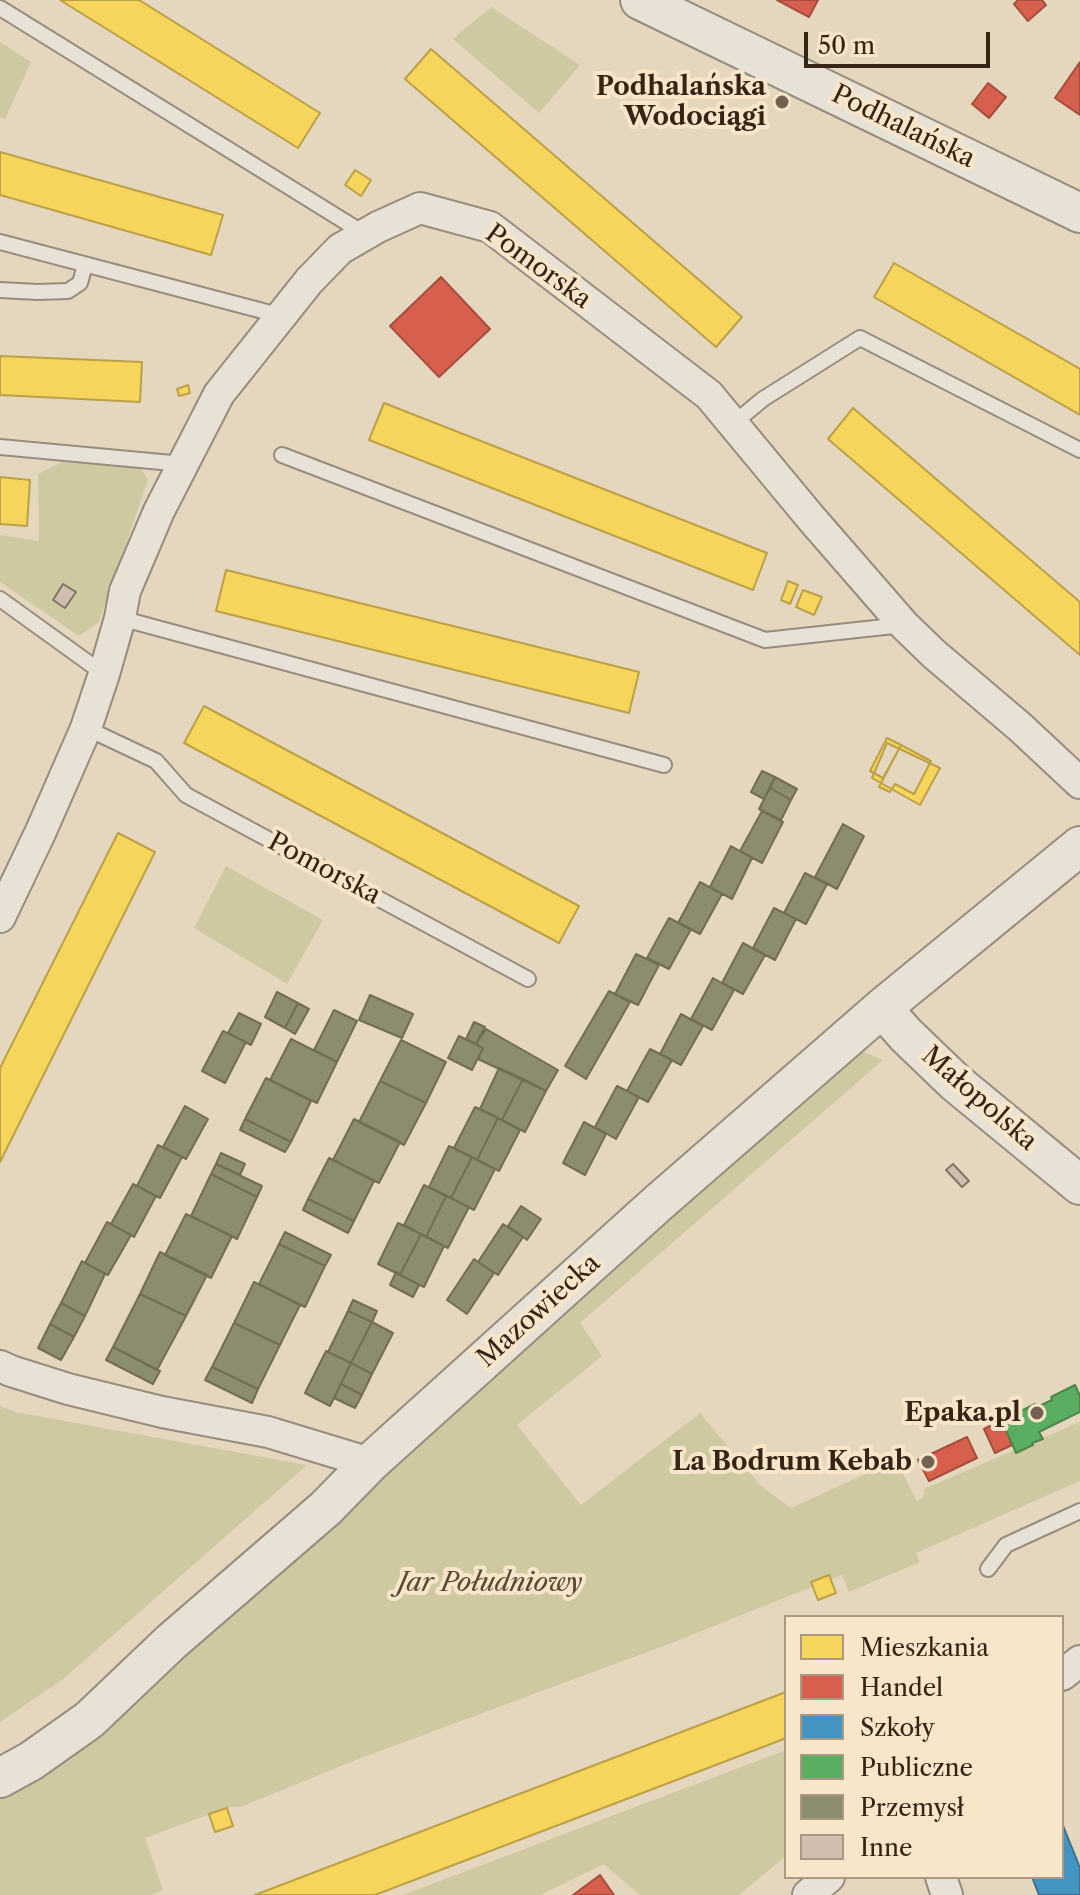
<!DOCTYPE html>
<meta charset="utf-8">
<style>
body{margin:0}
#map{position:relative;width:1080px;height:1895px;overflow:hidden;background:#e5d6be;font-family:"Libre Caslon Text",serif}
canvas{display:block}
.legend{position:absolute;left:784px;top:1615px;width:280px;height:264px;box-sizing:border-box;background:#f8e6cb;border:2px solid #aa9883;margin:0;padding:10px 14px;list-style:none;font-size:24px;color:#362416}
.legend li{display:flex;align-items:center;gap:16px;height:40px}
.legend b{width:40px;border:2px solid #aa9883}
.scale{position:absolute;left:804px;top:32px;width:186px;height:36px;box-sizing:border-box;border:4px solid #362416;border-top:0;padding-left:10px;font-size:24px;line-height:28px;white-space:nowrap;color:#362416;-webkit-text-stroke:6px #f8e6cb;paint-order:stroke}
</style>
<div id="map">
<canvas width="1080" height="1895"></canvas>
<ul class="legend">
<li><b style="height:22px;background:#f6d55c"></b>Mieszkania</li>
<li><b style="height:22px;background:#d6604d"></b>Handel</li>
<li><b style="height:22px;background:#4393c3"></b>Szkoły</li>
<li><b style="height:22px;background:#5aae61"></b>Publiczne</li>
<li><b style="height:22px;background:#8c8c6e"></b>Przemysł</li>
<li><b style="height:22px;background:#d0beae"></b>Inne</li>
</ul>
<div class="scale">50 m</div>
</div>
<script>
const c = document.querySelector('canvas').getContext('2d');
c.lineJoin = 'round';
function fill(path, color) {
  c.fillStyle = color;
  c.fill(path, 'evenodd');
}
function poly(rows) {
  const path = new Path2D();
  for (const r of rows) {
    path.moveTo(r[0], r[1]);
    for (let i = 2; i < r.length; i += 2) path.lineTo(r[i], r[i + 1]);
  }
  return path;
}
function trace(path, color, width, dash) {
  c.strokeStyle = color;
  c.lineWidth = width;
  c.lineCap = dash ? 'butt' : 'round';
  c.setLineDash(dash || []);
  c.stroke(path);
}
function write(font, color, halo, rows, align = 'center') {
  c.font = font + ' "Libre Caslon Text",serif';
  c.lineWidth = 8;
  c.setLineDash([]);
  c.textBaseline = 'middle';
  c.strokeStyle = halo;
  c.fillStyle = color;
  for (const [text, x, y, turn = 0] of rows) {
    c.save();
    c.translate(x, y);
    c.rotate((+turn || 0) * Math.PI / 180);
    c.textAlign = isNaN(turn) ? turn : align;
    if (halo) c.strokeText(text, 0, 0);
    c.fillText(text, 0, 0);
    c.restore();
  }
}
const green = poly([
 [491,7,580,65,539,113,453,39],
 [0,42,31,62,5,119,0,117],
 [74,456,136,460,148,480,99,622,79,636,0,582,0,535,39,541,38,474],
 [226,866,323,920,287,984,194,928],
 [862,1051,883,1060,580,1323,602,1356,517,1425,581,1505,700,1413,761,1486,791,1508,896,1460,917,1501,923,1498,924,1489,1080,1422,1080,1481,916,1553,920,1562,849,1592,842,1575,674,1642,356,1760,240,1807,229,1807,145,1838,163,1890,151,1895,0,1895,0,1778],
 [0,1406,15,1412,307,1465,62,1680,0,1722],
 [786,1750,786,1856,739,1895,640,1895,604,1864,540,1895,403,1895]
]);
const homes = poly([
 [60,0,139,0,320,113,298,148,60,0],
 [431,49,742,317,716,347,405,79,431,49],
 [0,152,223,215,211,255,0,195,0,152],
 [355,170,371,180,361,196,345,185,355,170],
 [894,263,1080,369,1080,415,874,297,894,263],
 [0,356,142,362,140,402,0,395,0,356],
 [188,385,190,393,179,396,177,389,188,385],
 [384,403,767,553,753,590,369,440,384,403],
 [853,408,1080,602,1080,655,828,439,853,408],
 [0,477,30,480,27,526,0,524,0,477],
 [226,570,639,672,629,713,216,611,226,570],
 [788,581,798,585,790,604,781,600,788,581],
 [803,590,822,597,814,615,796,607,803,590],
 [204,706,579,906,559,943,184,743,204,706],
 [887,738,901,745,883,778,870,771,887,738],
 [887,743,940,768,920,805,872,778,887,743],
 [901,745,931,761,914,794,895,784,890,792,879,787,901,745],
 [118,833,155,852,0,1162,0,1068,118,833],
 [829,1575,836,1593,818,1600,811,1582,829,1575],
 [786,1692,786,1738,776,1742,375,1895,255,1895,786,1692],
 [227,1808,233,1826,215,1832,209,1814,227,1808]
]);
const shops = poly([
 [777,0,818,0,809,17,777,0],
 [1018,0,1042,0,1046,5,1028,21,1014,4,1018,0],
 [1080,62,1080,115,1055,98,1080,62],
 [988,83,1006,97,989,118,972,104,988,83],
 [441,277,490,329,439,377,390,326,441,277],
 [1002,1420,1012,1445,995,1453,984,1429,1002,1420],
 [967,1437,977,1458,929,1481,918,1460,967,1437],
 [600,1875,614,1895,573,1895,600,1875]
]);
const schools = poly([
 [1062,1823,1080,1868,1080,1895,1039,1895,1032,1877,1062,1877,1062,1823]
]);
const public = poly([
 [1075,1385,1080,1396,1080,1412,1039,1432,1043,1439,1032,1443,1033,1445,1016,1453,1003,1423,1019,1416,1017,1413,1035,1404,1037,1407,1052,1400,1051,1397,1075,1385]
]);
const industry = poly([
 [762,771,775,777,764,799,751,792,762,771],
 [775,777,797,789,791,800,770,788,775,777],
 [770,788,791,800,781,820,759,809,770,788],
 [762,811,783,822,762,863,740,851,762,811],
 [843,824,864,836,837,889,815,877,843,824],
 [731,846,752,858,732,899,710,887,731,846],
 [805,873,827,884,806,924,784,913,805,873],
 [700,882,722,894,700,934,678,923,700,882],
 [774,908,796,919,775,960,753,948,774,908],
 [669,918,691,929,669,969,647,958,669,918],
 [743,943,765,955,743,994,722,983,743,943],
 [636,954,659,965,638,1005,615,994,636,954],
 [713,978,734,990,712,1030,691,1019,713,978],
 [609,991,630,1002,586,1079,565,1066,609,991],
 [277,992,298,1003,285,1028,265,1017,277,992],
 [370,995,413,1014,402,1038,359,1020,370,995],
 [298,1003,309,1009,295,1034,285,1028,298,1003],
 [334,1010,357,1021,337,1062,314,1050,334,1010],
 [239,1013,261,1024,251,1045,228,1033,239,1013],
 [681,1014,703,1026,681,1065,660,1054,681,1014],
 [474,1022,485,1027,476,1044,466,1039,474,1022],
 [486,1029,558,1070,546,1091,478,1059,483,1048,476,1044,486,1029],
 [223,1031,246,1042,225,1083,202,1071,223,1031],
 [459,1036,483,1048,472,1070,448,1058,459,1036],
 [291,1039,337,1062,317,1103,270,1080,291,1039],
 [401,1040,446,1062,426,1103,380,1081,401,1040],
 [650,1049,672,1060,648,1102,627,1091,650,1049],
 [499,1068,523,1079,502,1120,480,1109,499,1068],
 [266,1078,311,1101,291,1142,245,1119,266,1078],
 [523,1079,546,1091,525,1132,502,1120,523,1079],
 [380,1081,426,1103,404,1145,359,1122,380,1081],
 [617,1086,639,1097,616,1139,595,1127,617,1086],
 [185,1106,208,1119,186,1159,163,1147,185,1106],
 [475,1107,498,1118,477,1160,454,1148,475,1107],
 [498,1118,520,1130,499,1171,477,1160,498,1118],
 [245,1119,291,1142,285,1152,240,1130,245,1119],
 [354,1119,400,1142,379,1183,333,1160,354,1119],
 [584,1122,606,1134,585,1175,563,1163,584,1122],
 [158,1145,182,1157,160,1198,137,1186,158,1145],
 [449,1146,472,1157,451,1198,429,1187,449,1146],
 [221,1153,245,1164,240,1175,216,1164,221,1153],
 [472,1157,495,1169,474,1210,451,1198,472,1157],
 [329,1158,374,1181,354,1221,308,1199,329,1158],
 [216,1164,262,1186,257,1197,211,1174,216,1164],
 [211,1174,257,1197,237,1239,191,1216,211,1174],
 [133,1184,156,1196,134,1237,111,1224,133,1184],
 [424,1185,446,1196,426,1237,404,1225,424,1185],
 [446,1196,469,1207,448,1248,426,1237,446,1196],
 [308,1199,354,1221,348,1233,303,1210,308,1199],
 [521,1206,541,1219,527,1240,508,1226,521,1206],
 [186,1214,232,1236,211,1278,165,1255,186,1214],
 [107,1222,131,1235,108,1275,85,1263,107,1222],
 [398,1223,421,1234,400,1275,378,1264,398,1223],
 [503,1224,523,1237,498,1275,478,1262,503,1224],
 [285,1232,331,1255,325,1266,279,1244,285,1232],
 [421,1234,444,1246,424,1287,400,1275,421,1234],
 [279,1244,325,1266,305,1307,259,1284,279,1244],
 [160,1252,207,1275,186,1316,140,1294,160,1252],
 [474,1259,494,1273,467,1314,447,1300,474,1259],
 [82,1261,105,1274,85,1316,61,1303,82,1261],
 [396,1272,419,1285,413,1297,390,1285,396,1272],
 [254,1282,300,1305,280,1345,234,1323,254,1282],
 [140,1294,186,1316,157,1370,113,1347,140,1294],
 [353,1300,377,1311,372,1322,348,1311,353,1300],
 [61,1303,85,1316,74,1337,50,1324,61,1303],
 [348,1311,372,1322,351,1363,328,1352,348,1311],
 [372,1322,393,1333,372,1374,351,1363,372,1322],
 [234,1323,280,1345,258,1389,212,1367,234,1323],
 [50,1324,74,1337,61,1360,38,1348,50,1324],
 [113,1347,160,1371,153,1384,106,1360,113,1347],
 [326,1351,351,1363,330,1406,305,1393,326,1351],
 [351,1363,372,1374,362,1395,341,1384,351,1363],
 [212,1367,258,1389,252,1403,205,1380,212,1367],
 [341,1384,362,1395,355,1408,334,1398,341,1384]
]);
const building = poly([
 [63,584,76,592,65,608,53,600,63,584],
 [953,1164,969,1181,962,1187,946,1170,953,1164]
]);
const service = poly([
 [0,8,365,234],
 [0,242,282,316],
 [0,290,37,292,68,291,80,283,85,265],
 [734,423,763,399,860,338,1080,450],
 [0,447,183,464],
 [282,455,765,640,903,625],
 [0,599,104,674],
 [120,618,664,765],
 [86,728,156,761,186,795,528,979],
 [988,1569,1006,1545,1080,1511]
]);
const minor = poly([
 [0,917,41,831,86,728,104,674,120,618,125,591,159,511,219,394,309,281,340,249,378,227,420,208,490,227,709,395,811,518,904,625,934,654,1020,727,1080,783],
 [0,1366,11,1371,68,1389,162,1412,268,1432,370,1463],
 [1062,1675,1080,1661],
 [941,1877,947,1895],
 [808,1895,829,1877]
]);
const tertiary = poly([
 [640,0,1080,213],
 [882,1008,906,1035,956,1083,1080,1185],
 [0,1778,31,1761,89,1720,171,1642,326,1508,370,1463,657,1204,882,1008,1080,846]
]);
const markers = [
 [782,102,8,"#736251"],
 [1037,1413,8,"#736251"],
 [928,1462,8,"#736251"]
];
const poiNames = [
 ["Podhalańska",766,87],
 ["Wodociągi",766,117],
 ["Epaka.pl",1021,1413],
 ["La Bodrum Kebab",912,1462]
];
const streetNames = [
 ["Podhalańska",903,127,26],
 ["Pomorska",538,267,36],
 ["Pomorska",324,869,28],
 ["Małopolska",979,1099,41],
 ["Mazowiecka",539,1311,-42]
];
const parkNames = [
 ["Jar Południowy",490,1583]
];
fill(green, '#cfc9a1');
fill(homes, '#f6d55c');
trace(homes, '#bca047', 2);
fill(shops, '#d6604d');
trace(shops, '#a64e3c', 2);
fill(schools, '#4393c3');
trace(schools, '#3f728f', 2);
fill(public, '#5aae61');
trace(public, '#4f854a', 2);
fill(industry, '#8c8c6e');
trace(industry, '#726d54', 2);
fill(building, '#d0beae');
trace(building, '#7f7567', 2);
trace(service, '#978d7e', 18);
trace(minor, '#978d7e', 34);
trace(tertiary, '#978d7e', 42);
trace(service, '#e8e1d6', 14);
trace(minor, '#e8e1d6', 30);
trace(tertiary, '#e8e1d6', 38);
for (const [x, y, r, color] of markers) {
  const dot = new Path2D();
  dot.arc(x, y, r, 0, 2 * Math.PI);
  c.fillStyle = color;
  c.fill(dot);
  trace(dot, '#f8e6cb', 3);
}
write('bold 26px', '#362416', '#f8e6cb', poiNames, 'right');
write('26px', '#362416', '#f8e6cb', streetNames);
write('italic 26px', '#584b33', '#f8e6cb', parkNames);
</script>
